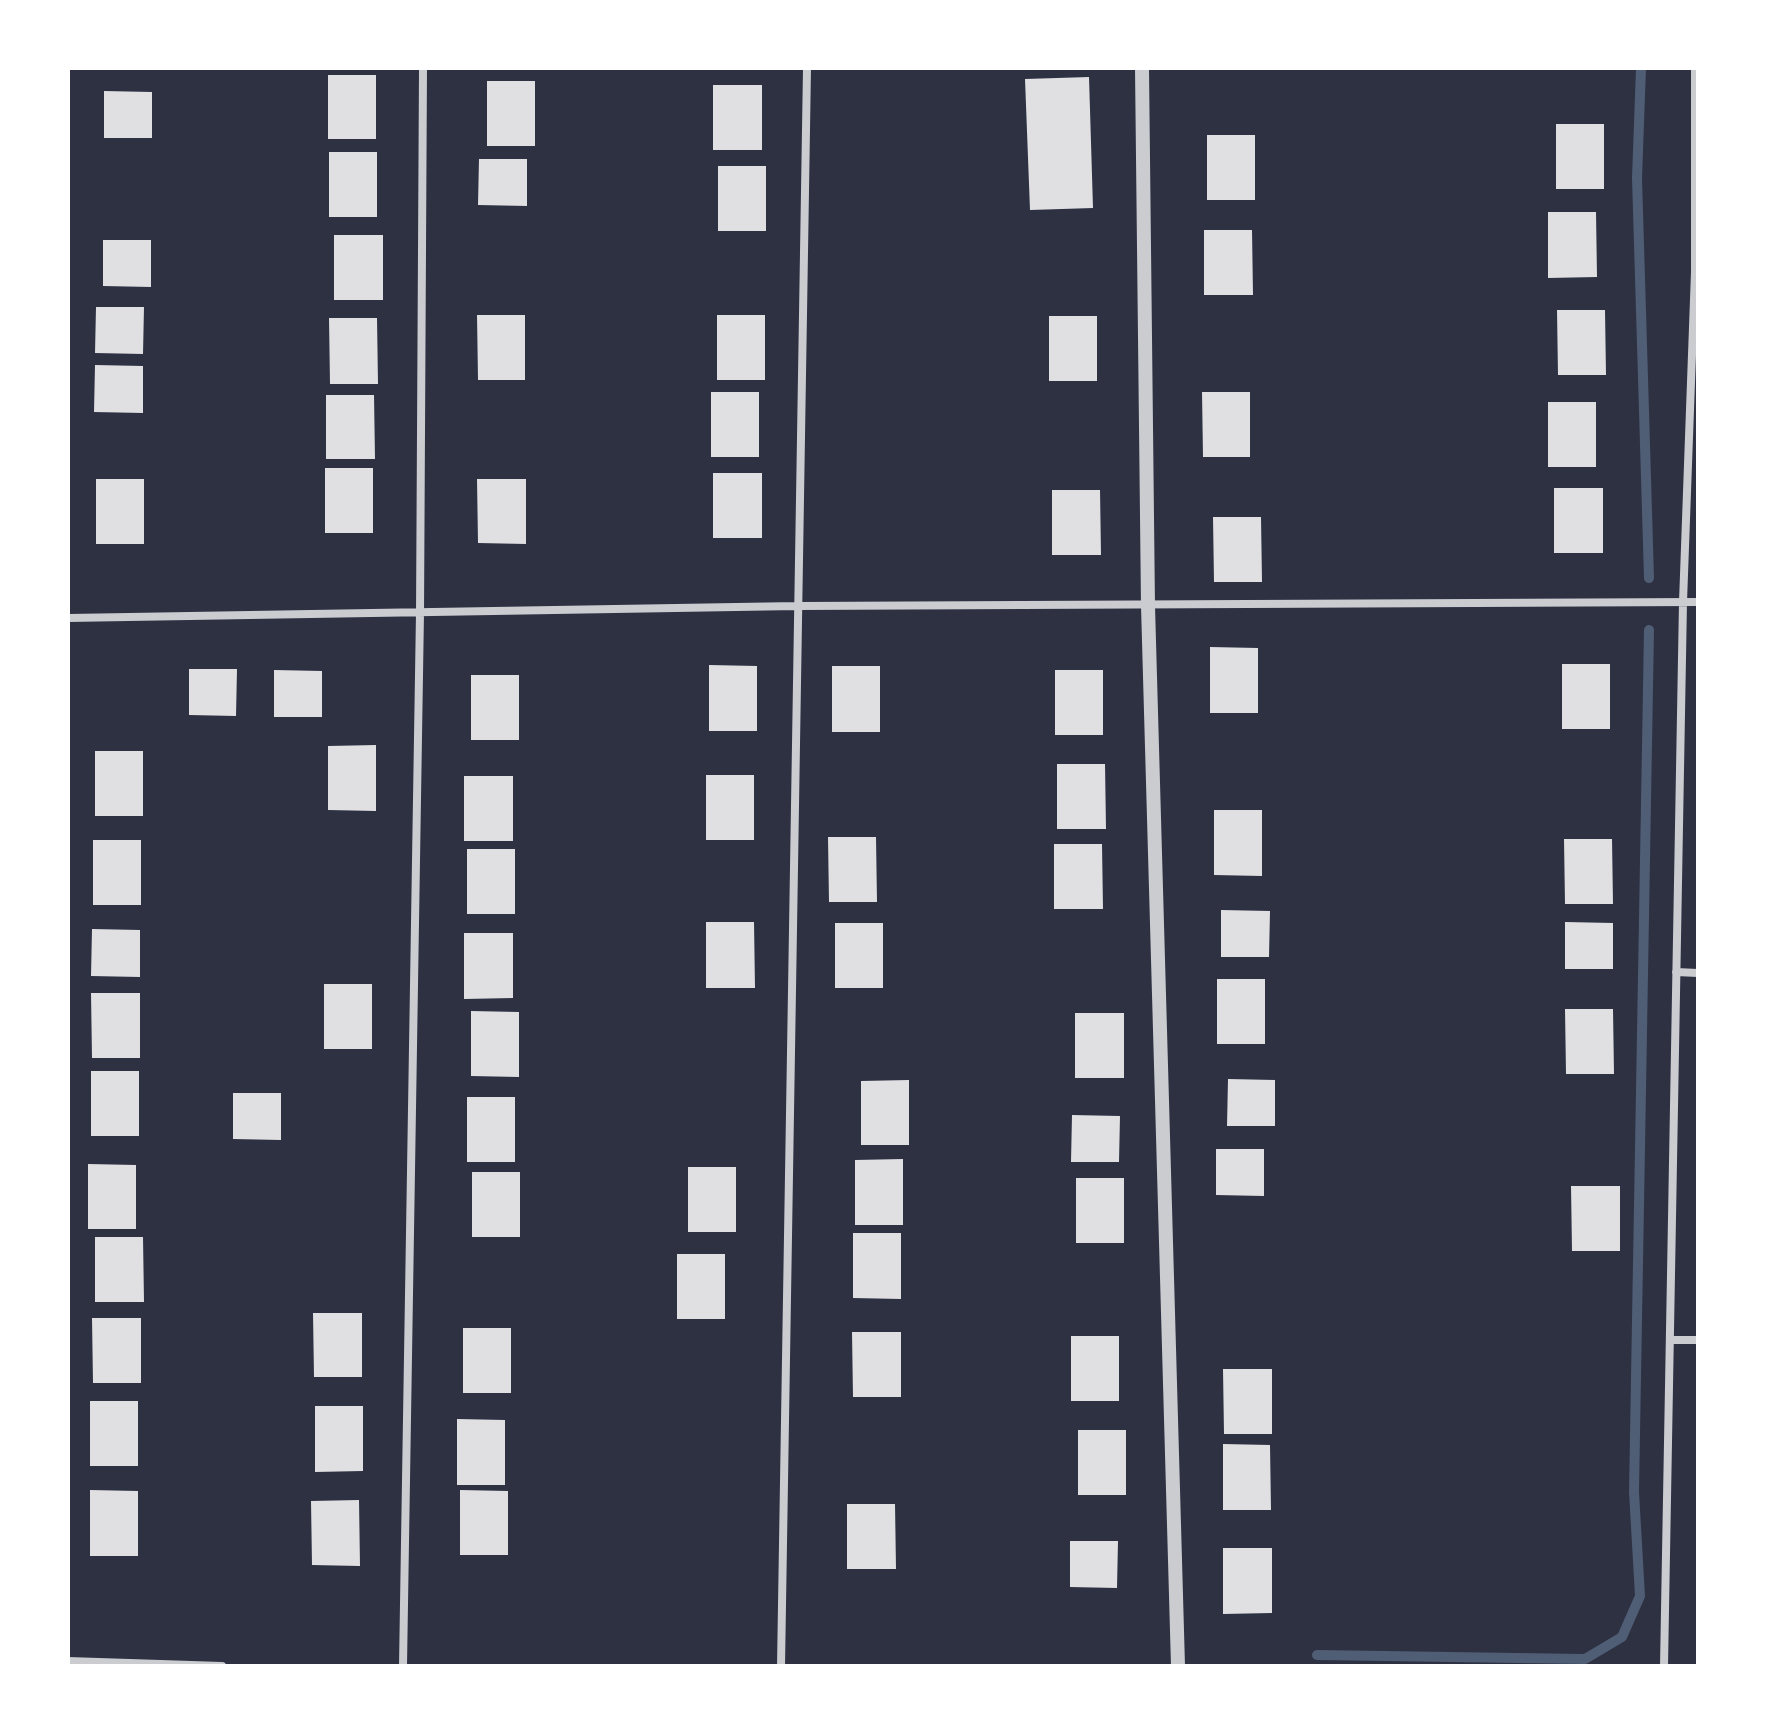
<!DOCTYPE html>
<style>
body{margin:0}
#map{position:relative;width:1766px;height:1734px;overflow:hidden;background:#2d3142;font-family:Poppins,sans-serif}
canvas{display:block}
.frame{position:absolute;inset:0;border:70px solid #fff;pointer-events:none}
</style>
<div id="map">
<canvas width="1766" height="1734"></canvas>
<div class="frame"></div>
</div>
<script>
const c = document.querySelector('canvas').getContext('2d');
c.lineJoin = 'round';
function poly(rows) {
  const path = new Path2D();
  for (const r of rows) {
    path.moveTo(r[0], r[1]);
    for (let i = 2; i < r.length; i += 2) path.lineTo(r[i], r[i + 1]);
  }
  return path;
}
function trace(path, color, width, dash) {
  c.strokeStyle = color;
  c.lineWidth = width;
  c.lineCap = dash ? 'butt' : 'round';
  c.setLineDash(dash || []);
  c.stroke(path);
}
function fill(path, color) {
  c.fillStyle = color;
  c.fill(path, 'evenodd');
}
const stream = poly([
 [1641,68,1637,178,1649,578],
 [1317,1655,1585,1659,1622,1637,1640,1596,1634,1492,1649,630]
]);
const building = poly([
 [328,75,376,75,376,139,328,139],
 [1089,77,1093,208,1030,210,1025,79],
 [487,81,535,81,535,146,487,146],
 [713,85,762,85,762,150,713,150],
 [104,91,152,92,152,138,104,138],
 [1556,124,1604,124,1604,189,1556,189],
 [1207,135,1255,135,1255,200,1207,200],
 [329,152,377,152,377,217,329,217],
 [479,159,527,159,527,206,478,205],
 [718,166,766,166,766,231,718,231],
 [1548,212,1596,212,1597,277,1548,278],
 [1204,230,1252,230,1253,295,1204,295],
 [334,235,383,235,383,300,334,300],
 [103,240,151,240,151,287,103,286],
 [96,307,144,307,143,354,95,353],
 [1557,310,1605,310,1606,375,1558,375],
 [477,315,525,315,525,380,478,380],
 [717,315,765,315,765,380,717,380],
 [1049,316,1097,316,1097,381,1049,381],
 [329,318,377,318,378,384,330,384],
 [95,365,143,366,143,413,94,412],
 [711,392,759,392,759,457,711,457],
 [1202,392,1250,392,1250,457,1203,457],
 [326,395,374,395,375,459,326,459],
 [1548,402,1596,402,1596,467,1548,467],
 [325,468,373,468,373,533,325,533],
 [713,473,762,473,762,538,713,538],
 [96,479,144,479,144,544,96,544],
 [477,479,526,479,526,544,478,543],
 [1554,488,1603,488,1603,553,1554,553],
 [1052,490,1100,490,1101,555,1052,555],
 [1213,517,1261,517,1262,582,1214,582],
 [1210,647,1258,648,1258,713,1210,713],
 [1562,664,1610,664,1610,729,1562,729],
 [709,665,757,666,757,731,709,731],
 [832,666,880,666,880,732,832,732],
 [189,669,237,669,236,716,189,715],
 [274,670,322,671,322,717,274,717],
 [1055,670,1103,670,1103,735,1055,735],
 [471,675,519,675,519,740,471,740],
 [376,745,376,811,328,810,328,746],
 [95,751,143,751,143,816,95,816],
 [1057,764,1105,764,1106,829,1057,829],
 [706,775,754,775,754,840,706,840],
 [464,776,513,776,513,841,464,841],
 [1214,810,1262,810,1262,876,1214,875],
 [828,837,876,837,877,902,829,902],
 [1564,839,1612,839,1613,904,1565,904],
 [93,840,141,840,141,905,93,905],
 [1054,844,1102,844,1103,909,1054,909],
 [467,849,515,849,515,914,467,914],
 [1221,910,1270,911,1269,957,1221,957],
 [706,922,754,922,755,988,706,988],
 [1565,922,1613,923,1613,969,1565,969],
 [835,923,883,923,883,988,835,988],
 [92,929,140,930,140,977,91,976],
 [464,933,513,933,513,998,464,999],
 [1217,979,1265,979,1265,1044,1217,1044],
 [324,984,372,984,372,1049,324,1049],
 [91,993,140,993,140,1058,92,1058],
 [1565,1009,1613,1009,1614,1074,1566,1074],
 [471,1011,519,1012,519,1077,471,1076],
 [1075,1013,1124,1013,1124,1078,1075,1078],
 [91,1071,139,1071,139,1136,91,1136],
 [1228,1079,1275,1080,1275,1126,1227,1126],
 [909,1080,909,1145,861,1145,861,1081],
 [233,1093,281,1093,281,1140,233,1139],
 [467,1097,515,1097,515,1162,467,1162],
 [1072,1115,1120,1116,1119,1162,1071,1162],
 [1216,1149,1264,1149,1264,1196,1216,1195],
 [903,1159,903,1225,855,1225,855,1160],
 [88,1164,136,1165,136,1229,88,1229],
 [688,1167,736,1167,736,1232,688,1232],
 [472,1172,520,1172,520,1237,472,1237],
 [1076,1178,1124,1178,1124,1243,1076,1243],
 [1571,1186,1620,1186,1620,1251,1572,1251],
 [853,1233,901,1233,901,1299,853,1298],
 [95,1237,143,1237,144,1302,95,1302],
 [677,1254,725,1254,725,1319,677,1319],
 [313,1313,362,1313,362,1377,314,1377],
 [92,1318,141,1318,141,1383,93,1383],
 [463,1328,511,1328,511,1393,463,1393],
 [852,1332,901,1332,901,1397,853,1397],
 [1071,1336,1119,1336,1119,1401,1071,1401],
 [1223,1369,1272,1369,1272,1434,1224,1434],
 [90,1401,138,1401,138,1466,90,1466],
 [315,1406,363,1406,363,1471,315,1472],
 [457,1419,505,1420,505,1485,457,1485],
 [1078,1430,1126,1430,1126,1495,1078,1495],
 [1223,1444,1270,1445,1271,1510,1223,1510],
 [90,1490,138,1491,138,1556,90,1556],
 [460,1490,508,1491,508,1555,460,1555],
 [359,1500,360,1566,312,1565,311,1501],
 [847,1504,895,1504,896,1569,847,1569],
 [1070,1541,1118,1541,1117,1588,1070,1587],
 [1223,1548,1272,1548,1272,1613,1223,1614]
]);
const minor = poly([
 [68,618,797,606,1698,602],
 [1676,972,1698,973],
 [1670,1340,1698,1340],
 [68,1661,222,1666],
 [403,1666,420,613,423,68],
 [781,1666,807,68],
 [1664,1666,1683,602,1695,272,1695,68]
]);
const tertiary = poly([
 [1142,68,1148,606,1178,1666]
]);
trace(stream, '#4f5d75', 10);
fill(building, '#e0e0e3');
trace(minor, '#caccd0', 8);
trace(tertiary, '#caccd0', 14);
</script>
